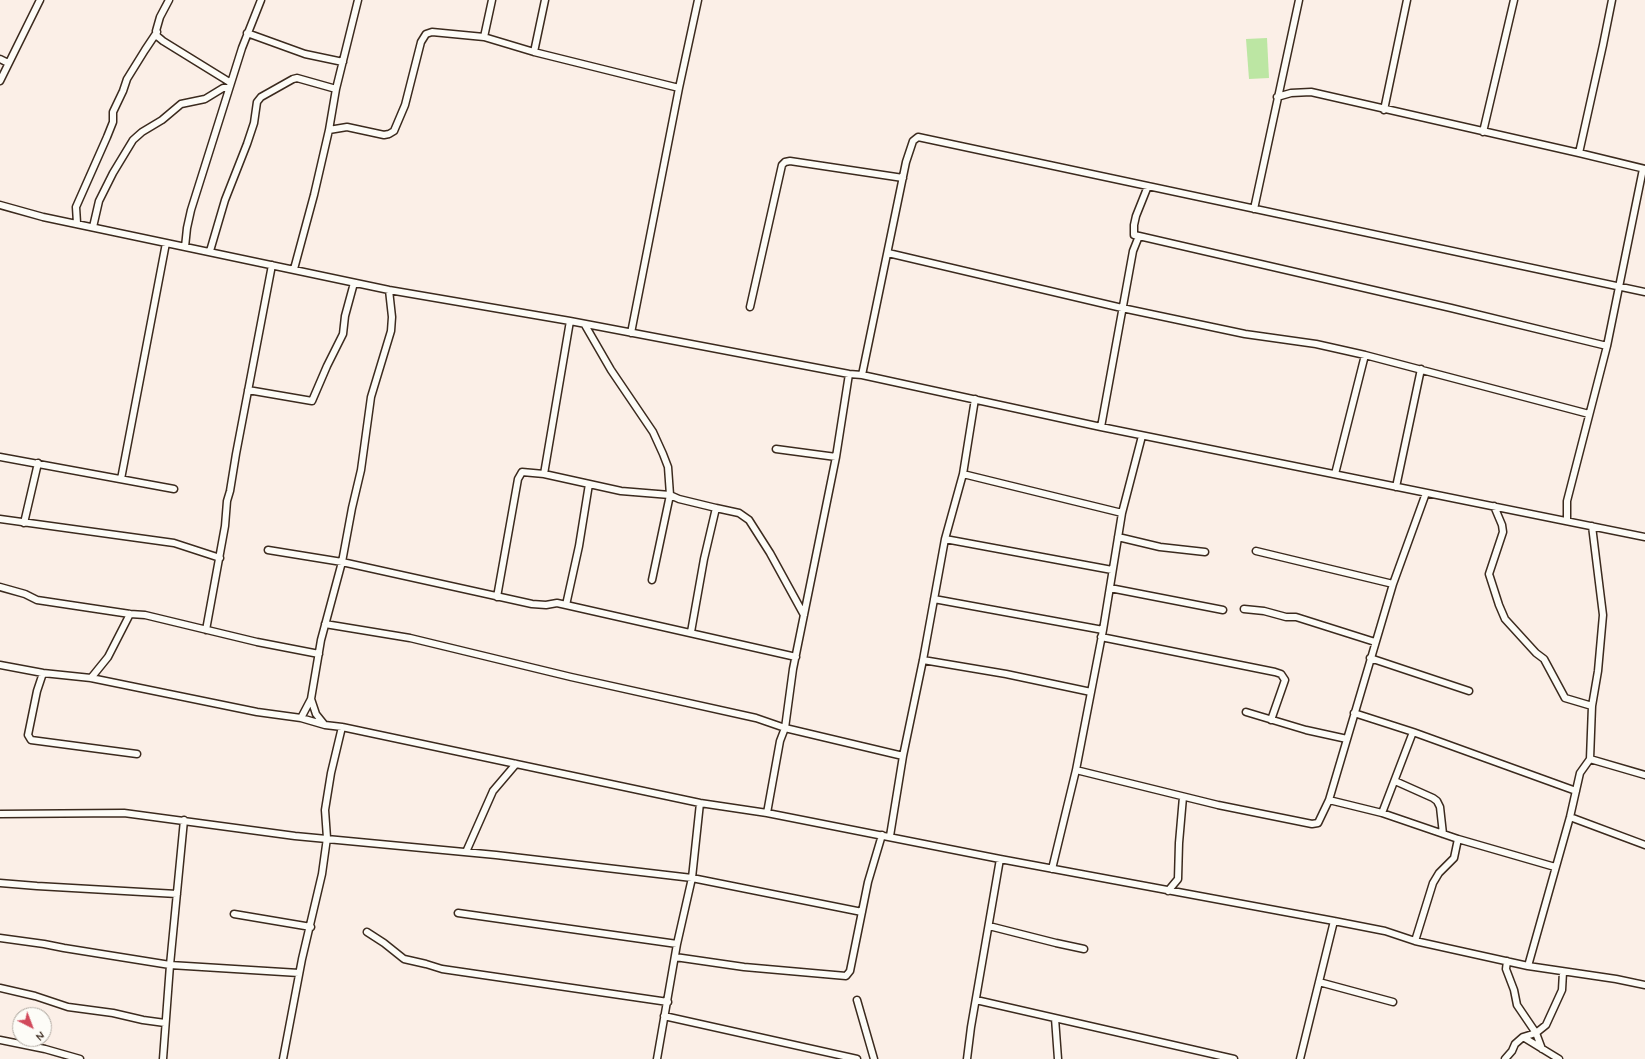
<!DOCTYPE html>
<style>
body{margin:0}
#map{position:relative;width:1645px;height:1059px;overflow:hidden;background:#fbefe7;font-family:Mynerve,sans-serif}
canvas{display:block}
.north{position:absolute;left:12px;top:1007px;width:40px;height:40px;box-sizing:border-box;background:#fdfcf7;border:1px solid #afa8a0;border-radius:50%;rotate:138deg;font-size:11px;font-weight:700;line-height:16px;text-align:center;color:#3b2a1e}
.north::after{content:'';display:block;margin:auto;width:14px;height:18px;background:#d1495b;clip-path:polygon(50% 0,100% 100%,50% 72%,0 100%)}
</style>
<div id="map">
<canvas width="1645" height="1059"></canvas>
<div class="north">N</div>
</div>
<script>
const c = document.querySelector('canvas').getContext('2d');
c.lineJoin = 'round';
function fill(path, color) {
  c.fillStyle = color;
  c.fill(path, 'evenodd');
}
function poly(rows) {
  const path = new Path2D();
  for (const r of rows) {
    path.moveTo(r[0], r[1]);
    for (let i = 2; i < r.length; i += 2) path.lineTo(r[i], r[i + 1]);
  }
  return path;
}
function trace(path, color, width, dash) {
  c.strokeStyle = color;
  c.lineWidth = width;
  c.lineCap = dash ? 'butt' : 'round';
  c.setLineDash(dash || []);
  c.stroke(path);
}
const green = poly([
 [1267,38,1269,78,1249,79,1246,39]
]);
const minor = poly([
 [169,0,160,17,156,31,157,36,163,41,231,83],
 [247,33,305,54,343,62],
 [484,37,492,0],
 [534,52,545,0],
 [0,59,8,63],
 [0,81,40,0],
 [1277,97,1291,93,1311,92,1579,153,1645,169],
 [1384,110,1407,0],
 [329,130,347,127,384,135,389,134,394,131,405,105,421,42,426,34,432,32,484,37,534,52,679,88],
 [1483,132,1514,0],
 [1579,153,1603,45,1612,0],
 [0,205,43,217,389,290,570,321,849,374,862,375,1101,427,1645,537],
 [1254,209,1299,0],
 [77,223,76,207,107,137,113,122,113,112,123,91,127,79,145,50,157,32],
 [93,227,99,201,113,173,133,140,142,132,162,120,181,104,205,99,223,88,229,88],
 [1139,236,1451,308,1607,346],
 [185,247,187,228,191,210,242,48,261,0],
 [210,251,225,200,247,144,254,123,257,102,261,97,293,79,297,78,336,89],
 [888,253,1122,308,1245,334,1316,344,1365,355,1589,414],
 [294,269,314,195,329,130,336,89,358,0],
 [750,307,782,165,785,162,790,161,903,178],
 [585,325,611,370,653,432,663,454,668,467,670,495,652,580],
 [631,333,679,88,698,0],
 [862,375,906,162,913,141,918,137,1645,292],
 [248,390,312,401,327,366,343,334,345,316,354,283],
 [1101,427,1133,251,1139,236,1134,235,1134,225,1136,216,1148,186],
 [776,449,836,457],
 [0,457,174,489],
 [544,474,570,321],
 [963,474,1122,513],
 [1335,474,1365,355],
 [121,479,166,243],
 [1396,487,1421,369],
 [1494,506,1502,525,1503,532,1489,574,1499,605,1505,619,1536,653,1544,659,1565,698,1592,706],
 [716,508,739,513,749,520,770,553,804,615],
 [0,519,174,543,220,558],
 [1567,521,1567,501,1607,346,1643,169],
 [24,523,38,463],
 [1118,537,1160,547,1205,552],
 [945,539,1112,570],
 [268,550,342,562,532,604,546,605,557,603,566,605,579,546,589,484],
 [1256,551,1393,584],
 [0,587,25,594,37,600,130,614,145,615,257,642,319,654],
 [1110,588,1223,610],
 [497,597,518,479,522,472,544,474,621,491,670,495,679,499,716,508,704,559,691,632],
 [934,599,1103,630],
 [566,605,796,657],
 [1244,609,1264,611,1286,617,1296,617,1375,642],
 [325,624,410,638,571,677,756,718,785,728,903,756],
 [206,630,225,526,227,501,230,491,236,454,272,265],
 [1101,637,1275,672,1281,674,1285,680,1271,720],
 [1370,658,1469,691],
 [923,660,1006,674,1091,692],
 [0,665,43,673,91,678,257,712,301,718,325,725,342,727,700,803,767,813,1000,859,1334,921,1385,931,1415,941,1528,966,1616,979,1645,985],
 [43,673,37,691,28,735,31,740,137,754],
 [91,678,108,657,130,614],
 [311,699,316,714,324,724],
 [1246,712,1306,730,1347,739],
 [1354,713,1413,732,1576,791],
 [301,718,311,699,321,640,342,562,352,508,361,470,371,397,391,331,392,317,389,290],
 [1590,759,1645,775],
 [1076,770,1218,805,1312,824,1318,823,1329,800,1393,584,1426,493],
 [1395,781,1433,798,1437,801,1440,807,1443,834],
 [1329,800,1382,813,1458,839,1555,867],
 [767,813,780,741,785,728,793,669,836,457,849,374],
 [1382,813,1413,732],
 [0,814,124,813,295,836,496,855,692,878,862,912],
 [1570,817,1645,845],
 [890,836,903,756,923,660,945,539,963,474,975,399],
 [466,852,493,791,516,764],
 [1052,869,1076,770,1103,630,1122,513,1142,436],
 [0,883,37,886,177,894],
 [1168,891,1178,879,1179,843,1183,797],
 [458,913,677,944],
 [234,914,311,927],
 [989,926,1056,943,1084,949],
 [367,932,384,943,404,959,426,964,442,969,668,1002],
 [0,938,44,944,64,948,170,965,299,973],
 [1415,941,1433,883,1439,873,1454,858,1458,839],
 [675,957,744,967,846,976,850,971,868,882,882,835],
 [1507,961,1506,969,1514,990,1517,1005,1536,1033,1542,1049],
 [1528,966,1570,817,1580,773,1590,759,1592,706,1598,671,1603,615,1592,526],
 [1319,982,1393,1002],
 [0,988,35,996,68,1007,113,1013,143,1020,165,1023],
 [857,1000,874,1059],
 [976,1000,1234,1059],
 [664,1016,857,1059],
 [1055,1018,1058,1059],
 [1523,1037,1536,1033,1546,1025,1562,990,1563,972],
 [0,1040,45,1049,80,1059],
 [163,1059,170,965,184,820],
 [283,1059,302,959,322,874,327,838,325,810,331,773,342,727],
 [657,1059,677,944,692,878,700,803],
 [967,1059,971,1027,1000,859],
 [1300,1059,1334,921],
 [1505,1059,1512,1051,1515,1044,1523,1037,1559,1059]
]);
fill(green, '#bce6a3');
trace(minor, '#3b2a1e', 9);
trace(minor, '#fdfcf7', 6);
</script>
